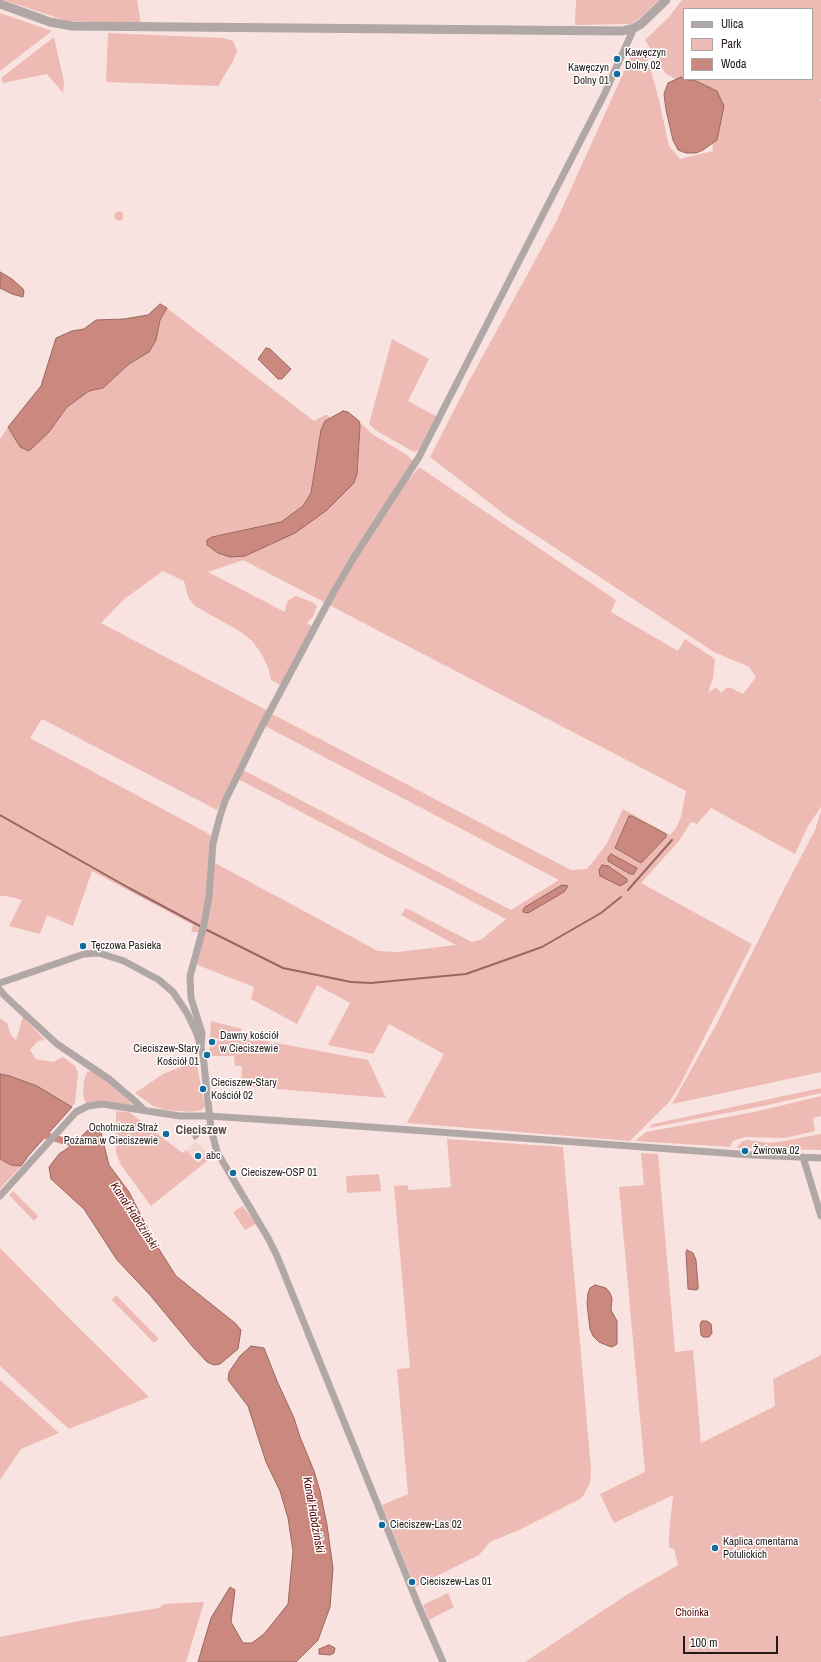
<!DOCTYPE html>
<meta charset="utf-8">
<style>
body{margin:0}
#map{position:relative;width:821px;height:1662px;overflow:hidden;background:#f9e3e0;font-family:"Archivo Narrow",sans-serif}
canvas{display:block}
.legend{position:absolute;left:683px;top:8px;width:130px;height:72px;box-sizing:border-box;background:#fff;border:1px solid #a7a4a3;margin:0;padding:5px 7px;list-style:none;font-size:12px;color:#221b1a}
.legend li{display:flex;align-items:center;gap:8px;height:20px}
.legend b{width:20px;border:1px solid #a7a4a3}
.scale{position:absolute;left:683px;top:1636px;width:95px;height:18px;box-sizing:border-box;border:2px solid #221b1a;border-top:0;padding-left:5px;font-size:12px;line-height:14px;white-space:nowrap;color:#221b1a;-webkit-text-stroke:3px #fff;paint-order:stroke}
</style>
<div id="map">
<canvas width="821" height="1662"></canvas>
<ul class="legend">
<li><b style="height:5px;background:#b0a7a6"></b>Ulica</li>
<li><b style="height:11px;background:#edbbb3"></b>Park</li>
<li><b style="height:11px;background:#cb887e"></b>Woda</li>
</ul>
<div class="scale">100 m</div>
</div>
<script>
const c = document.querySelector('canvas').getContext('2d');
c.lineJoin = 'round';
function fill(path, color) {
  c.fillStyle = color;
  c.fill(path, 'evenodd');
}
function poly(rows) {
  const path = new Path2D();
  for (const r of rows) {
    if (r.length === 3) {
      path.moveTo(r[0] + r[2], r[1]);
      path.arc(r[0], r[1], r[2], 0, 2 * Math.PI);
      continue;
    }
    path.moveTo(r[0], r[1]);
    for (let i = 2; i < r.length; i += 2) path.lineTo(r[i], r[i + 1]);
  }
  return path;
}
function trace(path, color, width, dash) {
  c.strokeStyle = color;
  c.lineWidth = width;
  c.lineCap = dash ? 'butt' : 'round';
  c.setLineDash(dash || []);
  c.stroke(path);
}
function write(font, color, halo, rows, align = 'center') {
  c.font = font + ' "Archivo Narrow",sans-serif';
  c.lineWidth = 3;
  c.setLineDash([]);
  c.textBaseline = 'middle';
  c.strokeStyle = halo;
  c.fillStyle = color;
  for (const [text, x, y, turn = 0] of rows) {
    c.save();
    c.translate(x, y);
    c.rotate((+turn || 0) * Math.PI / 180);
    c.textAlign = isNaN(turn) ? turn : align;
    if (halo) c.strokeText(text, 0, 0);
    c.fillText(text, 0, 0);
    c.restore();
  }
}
const built = poly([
 [196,1141,208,1153,198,1163,186,1150]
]);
const green = poly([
 [3,0,137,0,141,24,67,21],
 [576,0,659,0,641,17,631,24,575,25],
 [682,0,821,0,821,98,820,101,821,101,821,807,808,826,795,854,711,808,697,824,691,822,679,841,641,883,752,944,679,1087,669,1102,630,1141,407,1123,444,1054,389,1024,373,1054,328,1045,350,1003,317,985,297,1024,251,999,254,987,195,964,213,862,378,951,398,952,456,945,401,915,406,908,472,942,482,939,506,919,238,779,243,770,511,910,559,880,265,726,272,714,571,870,587,869,606,845,623,809,670,835,676,828,681,817,686,791,329,605,354,562,401,489,419,467,616,600,611,612,678,651,685,639,715,659,713,678,708,693,716,687,721,693,726,688,731,688,743,694,756,677,749,667,714,652,508,517,430,457,467,385,556,222,631,56,646,53,659,100,669,146,680,159,713,151,711,131,720,102,666,74,645,40,669,17],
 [684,9,812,9,812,79,684,79],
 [629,816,632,816,666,834,666,837,641,863,615,849],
 [0,13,52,31,0,71],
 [108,33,223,38,233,41,237,51,233,61,218,86,106,82],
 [54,37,64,82,63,93,47,74,3,83,1,78],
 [119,216,4.5],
 [167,308,314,421,325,415,328,415,330,419,325,421,321,430,311,493,303,506,281,522,212,537,207,545,218,553,230,557,245,556,295,533,358,465,360,426,359,421,372,434,407,455,413,461,348,560,324,602,243,560,208,572,285,612,286,605,289,600,296,596,314,603,317,606,313,617,307,623,312,626,282,686,271,680,268,667,261,653,252,641,241,632,195,606,188,597,184,581,163,571,123,600,101,623,268,711,238,767,217,810,42,719,30,738,211,835,207,888,200,932,191,932,193,925,92,871,73,926,47,915,40,934,9,926,22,900,6,896,0,896,0,439,8,427,20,447,49,432,67,407,89,391,103,388,129,364,149,352,156,340,160,320],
 [392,339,429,359,408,401,436,416,419,450,414,452,375,430,369,424],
 [821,811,821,1072,672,1104,717,1023,783,891,815,830],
 [23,1017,45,1040,38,1041,30,1050,36,1059,53,1062,63,1057,75,1066,78,1073,75,1103,72,1107,37,1086,10,1076,0,1074,0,1018,7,1023,11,1035,16,1040],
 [211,1021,242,1029,239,1036,368,1060,386,1098,241,1086,242,1066,235,1066,234,1056,209,1056,210,1040,223,1041,223,1039,210,1038],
 [196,1061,205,1106,202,1110,191,1112,166,1110,153,1106,135,1093,163,1074],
 [91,1071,98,1074,134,1106,110,1102,88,1103,85,1102,83,1095,84,1081,87,1072],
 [821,1088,821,1093,763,1106,649,1128,653,1124],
 [821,1096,821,1116,813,1118,815,1131,785,1138,745,1137,733,1141,730,1147,635,1141,646,1132,754,1112],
 [116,1111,129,1112,176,1148,183,1153,186,1150,198,1163,208,1153,211,1158,151,1206,121,1165,116,1153],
 [821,1134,821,1150,737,1148,741,1142,748,1140,770,1143,784,1141],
 [447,1139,563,1147,591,1469,590,1483,583,1496,580,1499,519,1530,492,1541,489,1543,479,1555,415,1587,382,1505,408,1494,397,1369,410,1368,394,1186,408,1185,408,1190,451,1187],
 [641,1153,658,1154,675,1352,693,1350,701,1443,775,1406,773,1379,821,1355,821,1662,525,1662,628,1594,678,1565,674,1549,669,1547,669,1534,673,1495,614,1523,600,1494,645,1472,619,1187,644,1185],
 [0,1159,11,1165,21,1166,0,1189],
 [379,1174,381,1191,347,1193,346,1176],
 [13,1191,38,1216,34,1221,9,1195],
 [243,1206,256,1224,245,1230,233,1212],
 [0,1248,73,1322,149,1397,69,1429,0,1366],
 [116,1295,159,1339,154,1343,112,1300],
 [0,1380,59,1433,21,1449,0,1480],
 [448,1593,454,1607,429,1620,423,1605],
 [204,1602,186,1662,0,1662,0,1637,84,1620,159,1608,164,1604]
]);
const water = poly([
 [681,77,684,79,696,81,717,91,724,106,717,140,703,150,696,153,686,153,678,150,673,140,666,110,664,94,668,83,681,77],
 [0,272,12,279,23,289,24,291,23,297,12,294,0,288,0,272],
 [160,304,167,308,160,320,156,340,149,352,129,364,103,388,89,391,67,407,49,432,29,451,20,447,8,427,41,386,56,338,72,331,84,329,96,320,124,319,148,315,160,304],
 [266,348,270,349,291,369,282,379,278,379,258,359,266,348],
 [343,411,348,412,359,421,360,426,357,474,354,483,327,510,295,533,245,556,230,557,218,553,207,545,207,540,212,537,281,522,303,506,311,493,321,430,325,421,343,411],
 [629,816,632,816,666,834,666,837,641,863,615,848,629,816],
 [611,854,637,868,634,874,630,874,608,861,608,857,611,854],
 [602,865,608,866,627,879,627,882,620,886,600,876,599,870,602,865],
 [562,885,568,886,564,892,528,913,523,912,523,910,525,907,562,885],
 [0,1074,10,1076,37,1086,72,1107,29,1155,21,1166,11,1165,0,1159,0,1074],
 [89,1129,101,1133,109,1165,129,1192,155,1243,176,1276,235,1323,241,1330,238,1349,220,1364,214,1365,207,1362,193,1347,150,1295,117,1260,84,1209,51,1179,49,1167,59,1154,74,1144,89,1129],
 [687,1250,693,1253,696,1260,698,1285,698,1289,696,1290,688,1289,686,1252,687,1250],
 [595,1285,606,1288,610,1293,612,1299,611,1310,617,1321,617,1344,614,1346,611,1347,599,1342,593,1336,590,1329,587,1304,588,1293,590,1288,595,1285],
 [702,1321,707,1321,711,1324,712,1333,709,1337,703,1337,701,1335,700,1324,702,1321],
 [251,1346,264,1348,277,1381,294,1418,300,1437,314,1471,320,1491,327,1525,333,1568,330,1607,318,1640,296,1662,198,1662,211,1618,230,1587,235,1590,231,1622,243,1643,252,1643,264,1634,288,1604,293,1551,288,1518,280,1491,266,1462,248,1406,228,1380,229,1372,240,1356,251,1346],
 [329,1645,335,1648,334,1653,330,1655,319,1654,319,1649,329,1645]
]);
const stream = poly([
 [0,815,129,888,200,926],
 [628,890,672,840],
 [207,930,283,968,351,982,371,983,466,974,542,947,601,913,621,897]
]);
const canal = poly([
 [38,1133,74,1144,78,1151]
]);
const pedestrian = poly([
 [195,1137,204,1128,206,1128]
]);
const minor = poly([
 [0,983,84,954,99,953,124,961,159,980,173,992,187,1013,197,1034,203,1055,211,1129,217,1152,268,1238,277,1256,419,1607,443,1662],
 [0,990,5,996,57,1044,109,1079,137,1103,144,1110],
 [201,1047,202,1033,191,998,190,976,204,925,209,896,213,843,220,816,225,801,261,728,332,595,354,557,419,457,604,95,634,28],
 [803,1157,821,1216],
 [0,1196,76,1112,88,1106,102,1104,180,1116,209,1116,329,1124,752,1155,821,1158]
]);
const tertiary = poly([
 [0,4,50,22,72,26,622,31,634,28,641,24,666,0]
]);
const markers = [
 [617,59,4,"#116c9b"],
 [617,74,4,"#116c9b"],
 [83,946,4,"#116c9b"],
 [212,1042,4,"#116c9b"],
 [207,1055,4,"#116c9b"],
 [203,1089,4,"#116c9b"],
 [166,1134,4,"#116c9b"],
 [745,1151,4,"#116c9b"],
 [198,1156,4,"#116c9b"],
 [233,1173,4,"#116c9b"],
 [382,1525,4,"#116c9b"],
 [715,1548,4,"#116c9b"],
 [412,1582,4,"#116c9b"]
];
const poiNames = [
 ["Kawęczyn",625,53],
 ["Dolny 02",625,66],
 ["Kawęczyn",609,68,"right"],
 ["Dolny 01",609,81,"right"],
 ["Tęczowa Pasieka",91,946],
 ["Dawny kościół",220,1036],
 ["w Cieciszewie",220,1049],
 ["Cieciszew-Stary",199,1049,"right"],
 ["Kościół 01",199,1062,"right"],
 ["Cieciszew-Stary",211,1083],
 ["Kościół 02",211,1096],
 ["Ochotnicza Straż",158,1128,"right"],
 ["Pożarna w Cieciszewie",158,1141,"right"],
 ["Żwirowa 02",753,1151],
 ["abc",206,1156],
 ["Cieciszew-OSP 01",241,1173],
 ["Cieciszew-Las 02",390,1525],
 ["Kaplica cmentarna",723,1542],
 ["Potulickich",723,1555],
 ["Cieciszew-Las 01",420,1582]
];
const parkNames = [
 ["Choinka",692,1613]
];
const waterNames = [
 ["Kanał Habdziński",134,1216,57],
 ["Kanał Habdziński",313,1515,80]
];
const quarterNames = [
 ["Cieciszew",201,1131]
];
fill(built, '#f4d6d1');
fill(green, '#edbbb3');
fill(water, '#cb887e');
trace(water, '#986760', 1);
trace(stream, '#986760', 2);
trace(canal, '#cb887e', 7);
trace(pedestrian, '#b0a7a6', 5);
trace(minor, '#b0a7a6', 7);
trace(tertiary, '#b0a7a6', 9);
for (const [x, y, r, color] of markers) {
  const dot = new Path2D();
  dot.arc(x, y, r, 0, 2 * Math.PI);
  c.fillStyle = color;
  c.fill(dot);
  trace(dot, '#fff', 1.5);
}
write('11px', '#221b1a', '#fff', poiNames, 'left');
write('11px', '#5b0906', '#fff', parkNames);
write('italic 12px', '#5a0705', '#fff', waterNames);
write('bold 13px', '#5a4947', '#fff', quarterNames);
</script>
